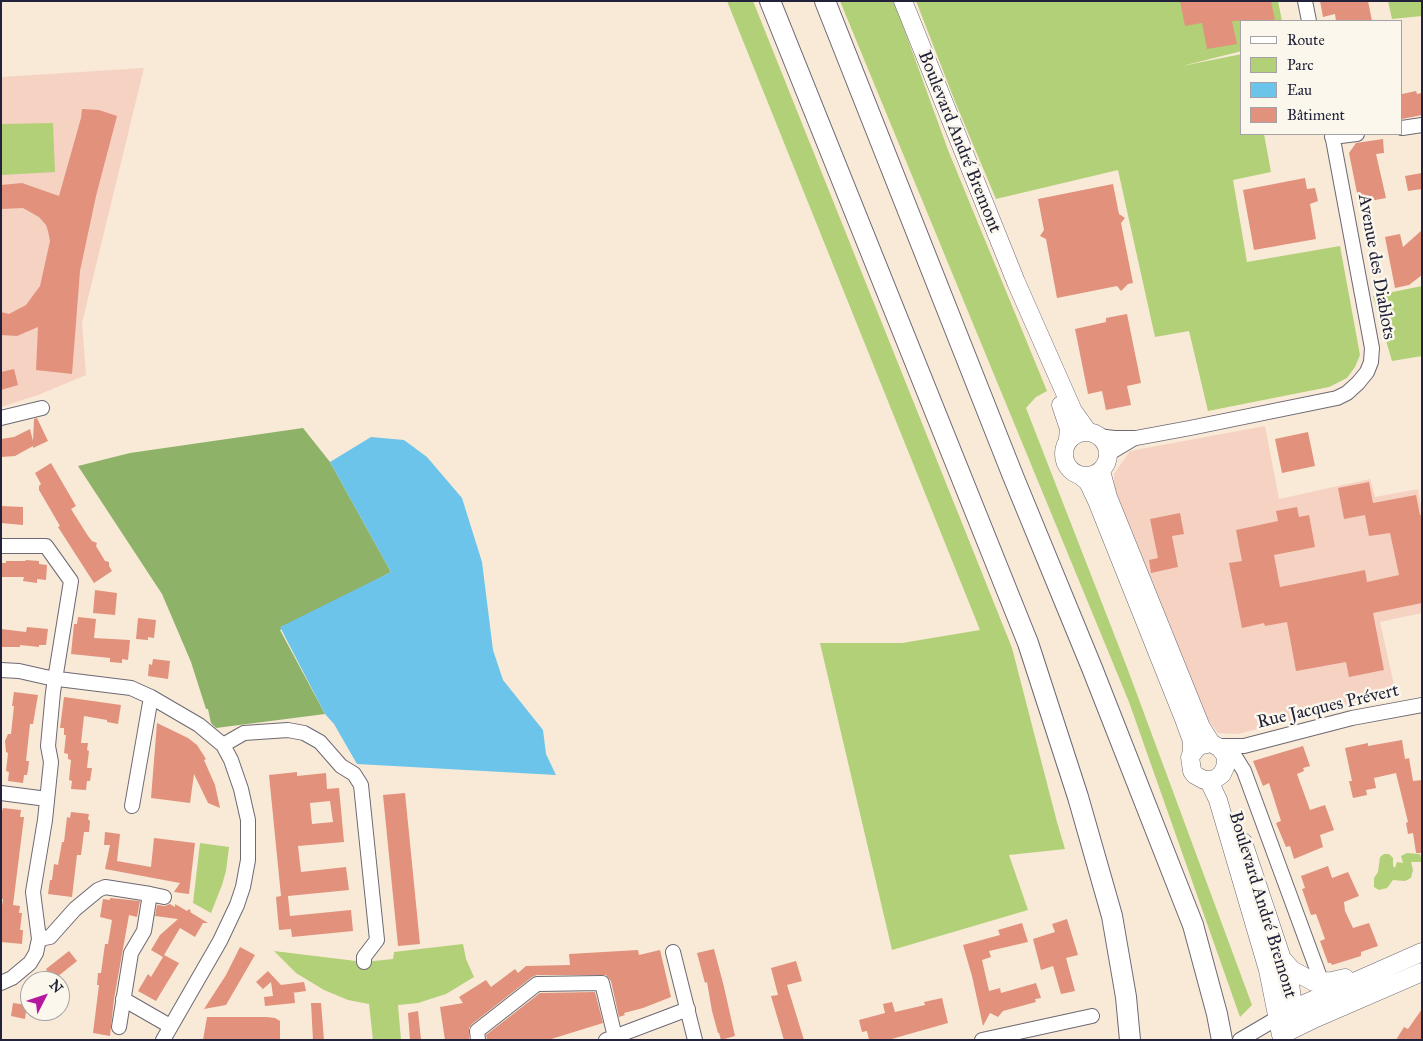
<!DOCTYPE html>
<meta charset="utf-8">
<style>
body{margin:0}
#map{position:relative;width:1423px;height:1041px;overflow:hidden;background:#f8ead7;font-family:"IM FELL Great Primer",serif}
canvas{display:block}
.frame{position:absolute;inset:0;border:2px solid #22223b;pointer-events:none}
.legend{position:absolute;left:1240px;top:20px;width:162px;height:115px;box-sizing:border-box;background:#fbf7ec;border:1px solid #a4a2a5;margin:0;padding:6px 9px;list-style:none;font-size:15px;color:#22223b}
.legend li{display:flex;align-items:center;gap:10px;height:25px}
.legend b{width:25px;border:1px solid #a4a2a5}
.north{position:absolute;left:20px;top:971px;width:50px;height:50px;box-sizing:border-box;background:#fbf7ec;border:1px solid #a4a2a5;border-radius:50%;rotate:49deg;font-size:14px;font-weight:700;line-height:20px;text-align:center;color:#22223b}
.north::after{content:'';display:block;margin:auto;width:18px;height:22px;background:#b5179e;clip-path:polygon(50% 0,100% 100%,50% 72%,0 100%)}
</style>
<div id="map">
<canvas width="1423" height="1041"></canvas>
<div class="frame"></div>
<ul class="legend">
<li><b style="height:6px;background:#fff"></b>Route</li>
<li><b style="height:14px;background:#b2d077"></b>Parc</li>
<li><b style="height:14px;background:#6dc4ea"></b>Eau</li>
<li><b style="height:14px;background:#e1917c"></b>Bâtiment</li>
</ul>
<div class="north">N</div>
</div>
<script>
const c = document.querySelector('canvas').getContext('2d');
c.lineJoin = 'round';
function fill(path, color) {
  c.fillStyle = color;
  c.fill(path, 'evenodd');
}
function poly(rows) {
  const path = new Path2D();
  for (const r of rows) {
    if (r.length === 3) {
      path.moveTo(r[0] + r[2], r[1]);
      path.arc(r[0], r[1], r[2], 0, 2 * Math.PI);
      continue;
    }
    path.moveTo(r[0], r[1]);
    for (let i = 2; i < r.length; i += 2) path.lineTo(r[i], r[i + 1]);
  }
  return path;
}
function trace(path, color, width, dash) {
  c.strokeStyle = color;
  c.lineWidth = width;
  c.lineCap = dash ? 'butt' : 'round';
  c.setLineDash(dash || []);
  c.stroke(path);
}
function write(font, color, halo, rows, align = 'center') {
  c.font = font + ' "IM FELL Great Primer",serif';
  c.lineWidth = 5;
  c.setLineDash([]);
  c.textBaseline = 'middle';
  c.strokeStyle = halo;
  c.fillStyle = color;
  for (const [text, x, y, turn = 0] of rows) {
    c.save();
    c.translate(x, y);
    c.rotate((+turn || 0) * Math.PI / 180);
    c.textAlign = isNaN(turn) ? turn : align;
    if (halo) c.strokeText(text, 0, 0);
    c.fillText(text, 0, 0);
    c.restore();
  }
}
const built = poly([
 [144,68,82,323,86,375,38,395,1,407,1,77],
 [1265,426,1279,499,1370,479,1375,497,1418,489,1422,511,1422,613,1380,622,1396,694,1238,734,1218,733,1205,716,1196,696,1114,488,1114,474,1130,451]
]);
const green = poly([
 [727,1,753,1,1012,648,1057,822,1065,849,1009,855,1028,910,892,950,820,643,902,643,980,630],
 [840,1,894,1,948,150,1047,391,1036,397,1026,408,1128,670,1252,1005,1240,1017,1129,702],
 [916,1,1278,1,1282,21,1242,21,1242,51,1182,66,1242,54,1242,134,1264,134,1271,172,1233,180,1247,262,1340,246,1360,355,1355,367,1347,378,1329,387,1208,411,1189,331,1155,337,1118,170,996,199,956,104],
 [1388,1,1422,1,1422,16,1392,19],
 [53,123,55,172,1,175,1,124],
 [1422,286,1422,356,1392,361,1373,296],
 [200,843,229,847,226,871,222,885,211,913,193,903],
 [1407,853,1420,854,1422,862,1411,862,1413,870,1411,878,1405,881,1393,880,1387,888,1379,890,1374,887,1374,878,1378,872,1380,857,1384,854,1389,854,1393,858,1393,866,1395,868,1397,862,1403,863,1401,856],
 [463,944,466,959,474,977,446,994,418,1003,398,1005,401,1040,373,1040,369,1004,348,1000,324,990,296,973,274,951,364,962,393,959,394,952]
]);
const forest = poly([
 [303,428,330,462,391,572,280,630,325,714,216,728,211,723,208,709,206,709,191,662,162,594,78,466,130,453]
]);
const water = poly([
 [371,437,404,440,427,457,462,498,482,562,493,650,503,680,543,730,546,754,556,775,357,764,334,724,325,714,280,627,391,572,330,462]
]);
const building = poly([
 [1180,1,1271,1,1275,21,1232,21,1237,44,1207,49,1202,23,1185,26],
 [1320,1,1368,1,1372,21,1336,21,1335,14,1323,17],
 [1416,91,1417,94,1422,93,1422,115,1402,119,1402,94],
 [82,109,99,110,117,116,96,196,80,271,72,374,36,370,38,327,17,336,1,335,1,312,9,314,26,305,40,286,50,241,48,231,46,225,39,217,23,208,1,209,1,185,22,183,59,196,81,118],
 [1383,139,1384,153,1376,154,1386,198,1359,203,1349,153,1356,143],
 [1422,173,1422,189,1408,191,1405,176],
 [1305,178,1307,189,1315,188,1318,201,1310,204,1316,239,1254,250,1243,190],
 [1113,184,1119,214,1125,218,1121,223,1133,283,1128,284,1121,291,1117,286,1057,298,1046,239,1040,236,1044,230,1038,199],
 [1422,230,1422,275,1409,285,1395,288,1385,237,1400,234,1403,247],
 [1127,314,1141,383,1127,386,1131,405,1106,410,1102,391,1088,394,1075,329,1106,322,1106,318],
 [14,369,18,385,1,390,1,372],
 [37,418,48,441,33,448,33,446,15,456,1,457,1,439,14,437,30,429,33,441,34,419],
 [1308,432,1315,466,1282,473,1275,439],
 [51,463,76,506,71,509,88,536,92,541,97,543,96,546,105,561,109,562,109,566,112,571,94,583,58,527,60,526,39,490,39,486,41,484,35,473],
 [1369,482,1373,503,1416,495,1420,515,1422,515,1422,603,1373,613,1384,670,1349,677,1346,662,1296,671,1287,622,1265,626,1264,623,1242,628,1229,563,1242,561,1236,530,1278,521,1276,511,1297,507,1299,517,1309,515,1315,547,1274,555,1280,587,1365,570,1367,582,1399,575,1390,533,1369,536,1365,515,1344,519,1338,488],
 [1,506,23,507,23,525,1,523],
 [1180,513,1184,534,1172,536,1178,567,1151,573,1149,560,1158,558,1150,519],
 [26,560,39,561,39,564,47,565,46,580,37,579,37,583,23,581,24,577,1,577,1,563,6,563,6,561,25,561],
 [95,590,117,593,115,615,93,613],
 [78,617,96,619,94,638,130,640,128,660,122,659,122,663,110,662,110,658,71,654,74,624,77,624],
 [138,618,156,620,154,638,148,637,148,640,136,639],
 [27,627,48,629,46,645,39,645,39,647,20,645,20,647,1,647,1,629,26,632],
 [153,659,170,661,168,679,148,676,149,664,152,665],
 [14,692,38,695,33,724,30,724,26,761,29,761,28,770,27,775,24,775,23,783,8,781,9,772,6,771,8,753,6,752,5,741,8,734,11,734,14,706,12,706],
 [64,697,121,705,118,724,107,722,107,720,84,716,81,743,88,743,87,750,89,751,87,768,92,768,90,781,87,781,86,790,71,789,72,781,69,780,71,760,68,759,68,754,64,753,66,735,64,735,64,728,60,728],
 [157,723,188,738,197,745,206,759,204,760,215,785,220,808,208,803,194,774,190,803,151,798],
 [1402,740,1405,759,1409,758,1413,781,1422,780,1422,853,1416,853,1413,833,1408,834,1406,823,1408,822,1396,773,1374,778,1376,788,1366,790,1367,795,1353,798,1349,781,1352,781,1345,748,1368,743,1368,746],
 [1303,746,1310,766,1303,768,1304,771,1297,774,1310,810,1325,805,1334,830,1320,835,1323,847,1294,859,1290,846,1286,847,1276,823,1281,821,1269,783,1263,786,1253,761],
 [297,772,297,776,326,773,327,789,339,788,344,842,298,846,301,872,346,867,349,890,288,896,290,916,351,910,353,931,292,937,291,929,279,930,276,897,281,896,269,775],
 [330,801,333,822,312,824,310,803],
 [405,793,420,944,398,946,383,795],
 [3,808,21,810,20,817,24,817,13,905,20,906,19,913,22,913,20,930,23,930,22,944,1,942,1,913,3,899,1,899,1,815],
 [71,812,89,814,88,819,90,821,89,832,84,832,81,855,77,855,72,897,48,894,50,880,52,880,54,864,58,865,62,842,64,842,67,817,70,818],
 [105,832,120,834,117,861,151,867,154,838,195,843,189,894,174,892,180,883,105,869,110,845,104,845],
 [1328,866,1332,878,1348,872,1359,896,1344,902,1345,911,1353,928,1369,923,1378,946,1361,952,1361,956,1332,965,1331,963,1328,963,1320,941,1325,939,1316,914,1311,915,1302,889,1305,888,1301,876],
 [110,898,140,901,137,917,129,915,114,999,110,1036,93,1033,99,985,97,985,98,973,101,973,105,944,108,944,112,920,100,917,103,899,110,900],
 [170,904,175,907,175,904,187,911,189,909,191,911,190,912,208,923,203,923,195,937,180,928,164,955,179,963,156,1001,138,991,148,974,151,977,163,957,151,950,160,935,178,919,155,916,157,905,165,906],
 [1067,919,1078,955,1066,958,1075,991,1061,994,1053,966,1041,970,1033,939,1055,932,1052,924],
 [1022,923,1028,942,989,951,991,957,982,960,989,991,1000,988,1001,993,1036,983,1041,998,1035,999,1036,1002,1003,1011,998,1017,990,1013,983,1026,972,976,963,945,1000,935,998,930],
 [240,947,255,955,226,1005,204,1009,226,975],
 [714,949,724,987,735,1036,721,1040,719,1033,718,1033,712,1011,707,982,705,983,697,953],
 [638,950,639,955,660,950,671,997,643,1008,624,1013,625,1015,619,1017,611,981,606,975,537,975,532,977,472,1024,469,1028,469,1040,445,1040,440,1007,463,1003,459,997,486,980,491,987,515,969,518,973,526,966,570,965,569,954],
 [69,951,77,961,52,981,35,981,47,971,46,969],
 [796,961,802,981,787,985,804,1040,784,1040,771,996,778,995,771,968],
 [268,971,281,985,304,982,306,991,292,993,294,993,295,1003,265,1006,264,997,273,996,271,982,263,989,256,982],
 [595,992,603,1023,548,1040,487,1040,486,1035,540,993],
 [942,998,948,1023,888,1040,869,1040,867,1031,862,1032,859,1020,885,1013,883,1004,892,1002,895,1012,925,1005,924,1002],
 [13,1003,27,1005,25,1019,11,1016],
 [311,1003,321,1003,324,1040,313,1040],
 [1422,1009,1422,1040,1396,1040,1404,1027,1408,1029],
 [418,1011,421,1040,410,1040,408,1013],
 [207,1017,266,1017,275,1018,280,1021,280,1040,203,1040]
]);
const minor = poly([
 [1305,1,1309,21],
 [1402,128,1422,125],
 [1332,137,1357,134],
 [1,418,42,408],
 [1098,436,1114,438,1136,438,1190,428,1337,398,1347,393,1358,383,1367,372,1371,362,1372,348,1332,134],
 [1108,454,1133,439],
 [1,546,46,546,71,581,53,692,48,746,51,762,45,820,33,892,39,939,36,953,30,963,12,978,1,983],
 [1,670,19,671,50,678,131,688,151,697,199,725,223,745,231,760,241,789,248,820,248,860,243,887,237,905,220,941,163,1040],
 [223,745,244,733,288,730,304,733,320,742,341,766,354,774,361,785,377,940,364,957,364,962],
 [1220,746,1244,746,1352,718,1422,705],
 [1234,755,1244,771,1322,983],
 [1,793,47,799],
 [132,806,151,697],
 [150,894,164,897],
 [39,939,50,937,75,909,98,890,105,887,150,894,144,931,131,953,119,1027],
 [673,952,695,1040],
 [123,999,170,1026],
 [478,1040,477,1031,537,984,602,983,615,1037],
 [606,1040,688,1009],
 [982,1040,1092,1016],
 [1240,1040,1286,1013]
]);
const major = poly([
 [903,1,1016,282,1073,411,1088,432],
 [1061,405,1069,429,1068,439],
 [1086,454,22],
 [1101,471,1108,497,1201,727,1211,743,1220,748,1226,756,1226,765,1222,774,1214,780,1204,780,1195,775,1192,771,1190,757,1198,746,1211,743],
 [1082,477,1088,482,1097,501,1184,719,1192,741,1192,752],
 [1209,781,1218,800,1268,970,1281,1035,1316,1018,1422,972],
 [1243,842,1290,983,1293,1009,1293,1029],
 [1284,961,1292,970,1314,982,1332,981,1345,978],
 [1293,1009,1422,952]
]);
const highway = poly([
 [770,1,1028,643,1078,797,1112,916,1126,997,1130,1040],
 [825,1,1013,476,1092,668,1193,925,1217,1014,1222,1040]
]);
const streetNames = [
 ["Boulevard André Bremont",959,142,68],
 ["Avenue des Diablots",1376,267,80],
 ["Rue Jacques Prévert",1328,707,-13],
 ["Boulevard André Bremont",1262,905,73]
];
fill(built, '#f6d2c3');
fill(green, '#b2d077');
fill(forest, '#8db268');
fill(water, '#6dc4ea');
fill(building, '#e1917c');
trace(minor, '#6d6872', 16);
trace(major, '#6d6872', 19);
trace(highway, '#6d6872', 22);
trace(minor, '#fff', 14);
trace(major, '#fff', 18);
trace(highway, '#fff', 20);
write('18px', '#22223b', '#fbf7ec', streetNames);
</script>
